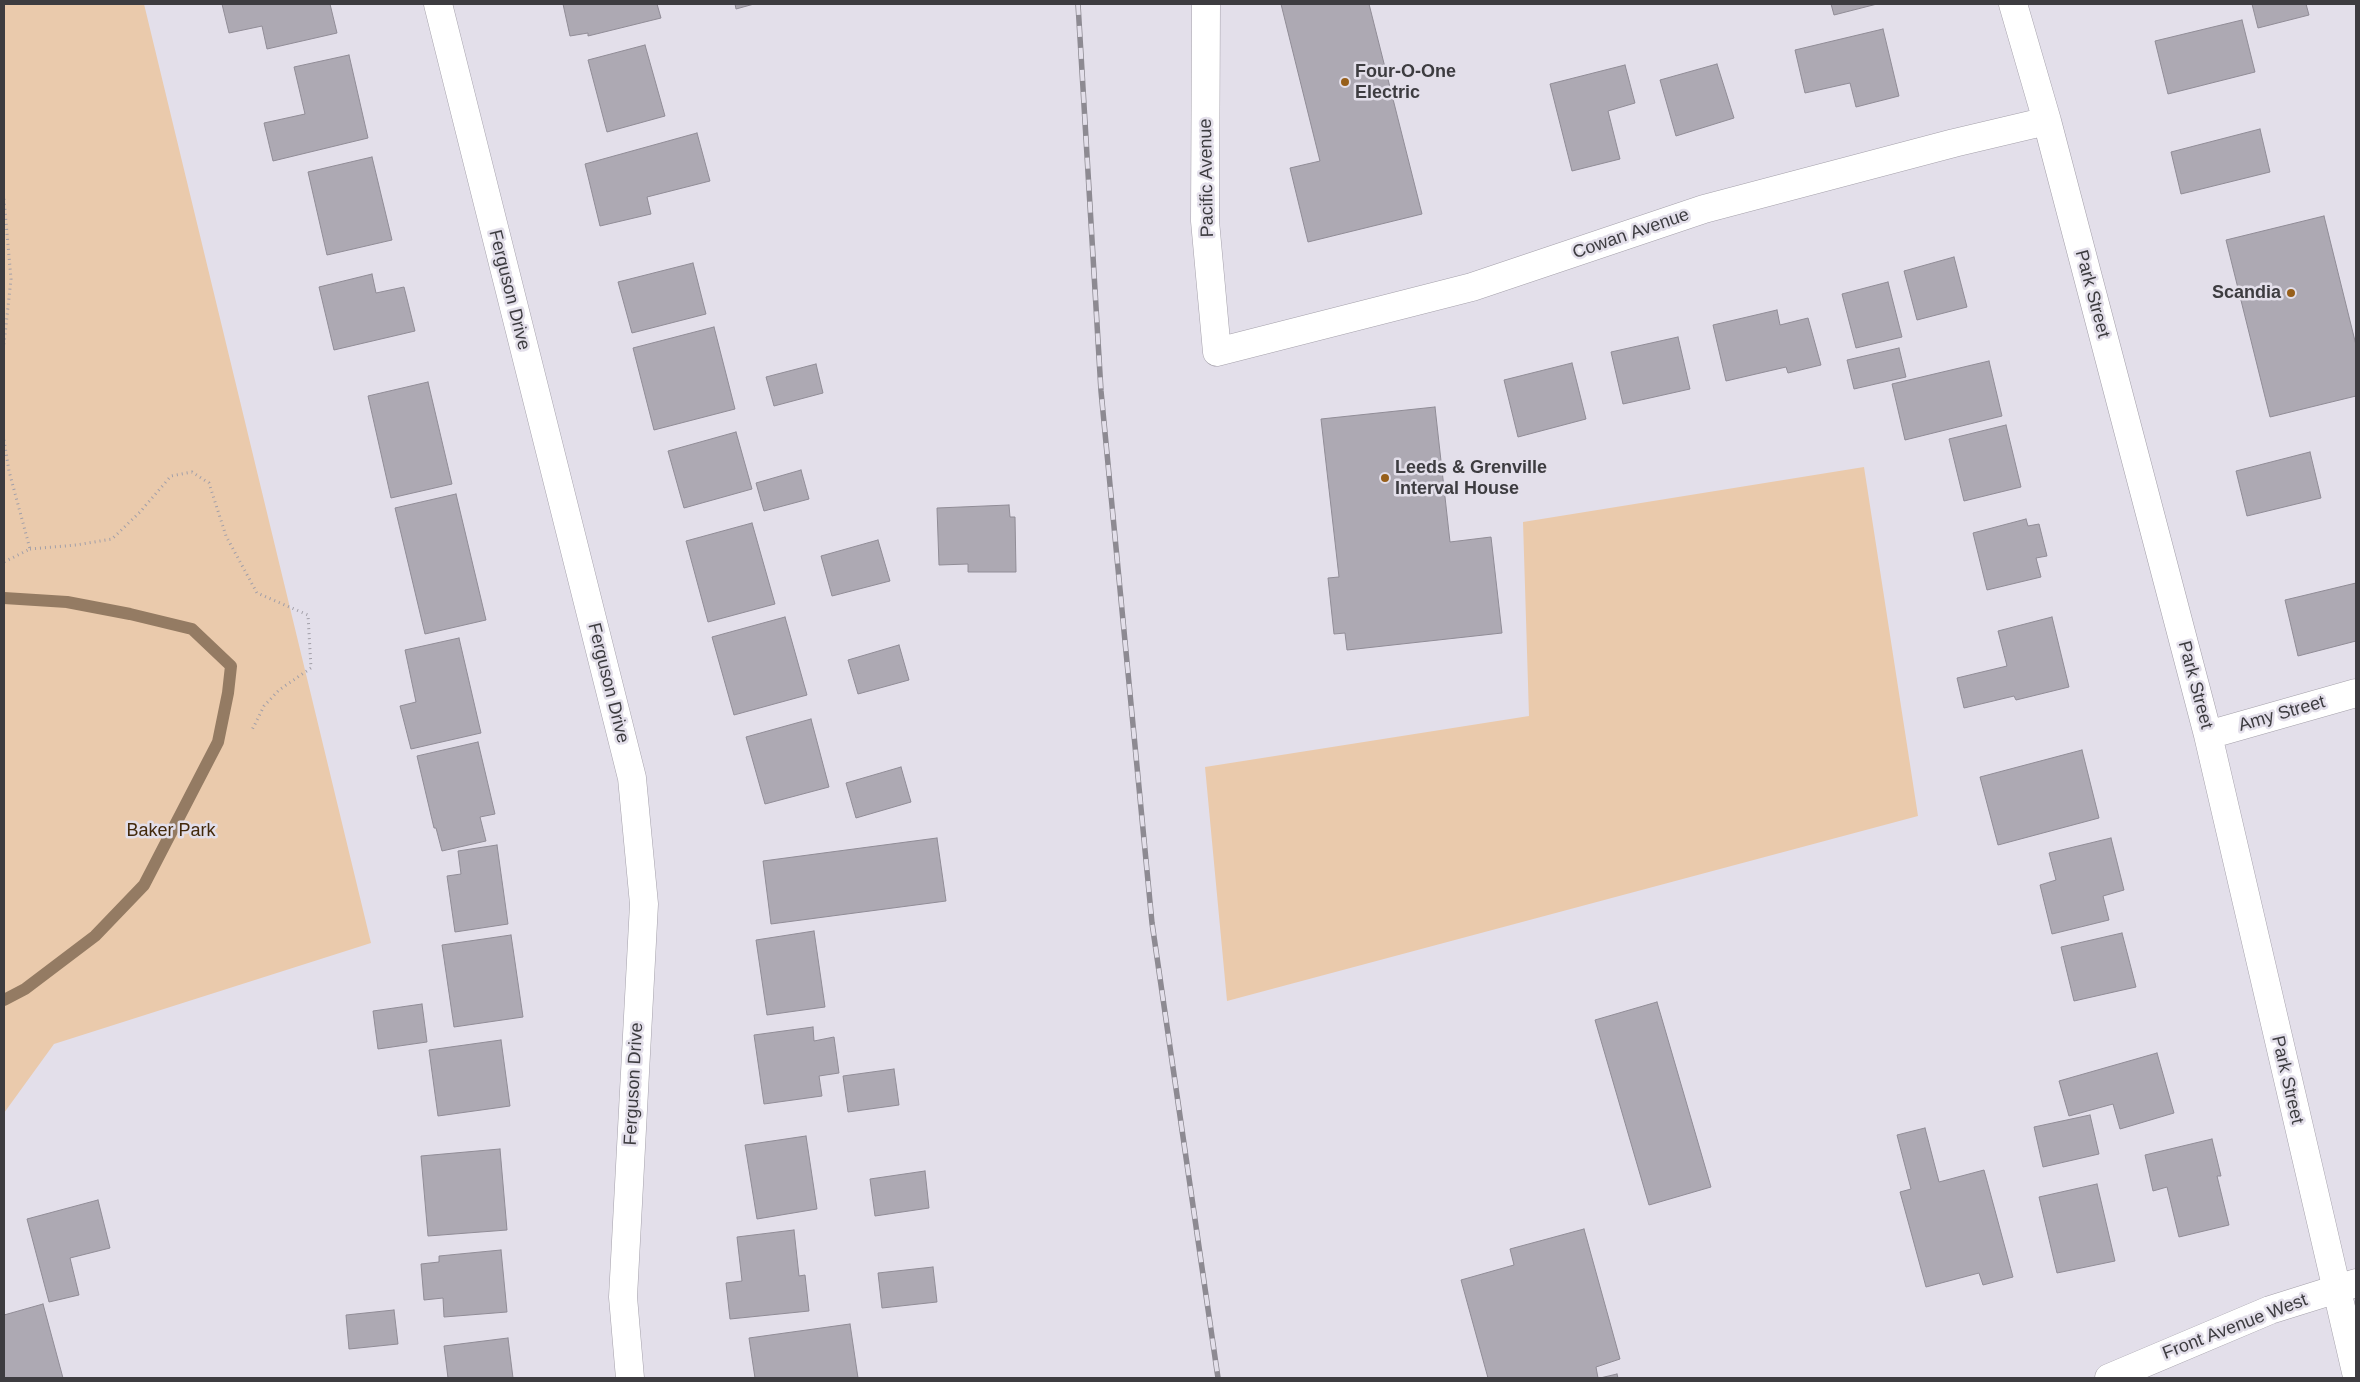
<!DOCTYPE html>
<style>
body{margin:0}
#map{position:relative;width:2360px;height:1382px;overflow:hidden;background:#e3dfea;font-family:Arial,sans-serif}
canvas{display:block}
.frame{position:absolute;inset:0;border:5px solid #3d3c40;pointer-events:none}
</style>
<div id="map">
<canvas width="2360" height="1382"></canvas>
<div class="frame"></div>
</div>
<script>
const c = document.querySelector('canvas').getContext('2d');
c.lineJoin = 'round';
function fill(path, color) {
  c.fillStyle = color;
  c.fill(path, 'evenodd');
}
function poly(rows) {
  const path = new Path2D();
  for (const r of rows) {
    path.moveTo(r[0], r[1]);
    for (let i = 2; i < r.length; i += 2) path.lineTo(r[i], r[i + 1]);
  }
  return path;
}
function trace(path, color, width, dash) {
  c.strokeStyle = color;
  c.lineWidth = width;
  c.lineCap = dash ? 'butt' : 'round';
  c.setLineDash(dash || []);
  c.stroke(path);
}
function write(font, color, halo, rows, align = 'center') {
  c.font = font + ' Arial,sans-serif';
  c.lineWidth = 5;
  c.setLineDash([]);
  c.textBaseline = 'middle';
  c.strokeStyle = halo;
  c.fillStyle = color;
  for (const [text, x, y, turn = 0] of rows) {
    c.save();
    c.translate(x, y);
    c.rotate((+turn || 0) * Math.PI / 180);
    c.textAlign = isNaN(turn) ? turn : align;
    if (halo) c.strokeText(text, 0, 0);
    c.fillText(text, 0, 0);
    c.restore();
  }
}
const green = poly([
 [4,4,144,4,371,943,54,1044,4,1113],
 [1864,467,1918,816,1227,1001,1205,767,1529,716,1523,522]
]);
const stream = poly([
 [4,598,67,602,130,614,192,629,231,666,228,693,218,742,144,885,95,936,25,989,4,1000]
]);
const building = poly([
 [222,4,330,4,337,33,267,49,262,26,229,33,222,4],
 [563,4,657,4,661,18,588,36,588,33,570,36,563,4],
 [735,4,754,4,736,9,735,4],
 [1281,4,1369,4,1422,214,1308,242,1290,168,1320,161,1281,4],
 [1831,4,1877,4,1834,15,1831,4],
 [2252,4,2306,4,2309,15,2258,28,2252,4],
 [2242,20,2255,72,2168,94,2155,41,2242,20],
 [1883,29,1899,96,1856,107,1850,83,1805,93,1795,50,1883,29],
 [645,45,665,116,607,132,588,60,645,45],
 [349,55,368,138,273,161,264,123,305,114,294,67,349,55],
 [1717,64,1734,118,1676,136,1660,80,1717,64],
 [1625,65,1635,103,1608,111,1620,159,1572,171,1550,84,1625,65],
 [2260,129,2270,172,2181,194,2171,152,2260,129],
 [697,133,710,181,647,197,651,214,600,226,585,164,697,133],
 [372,157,392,240,327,255,308,172,372,157],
 [2324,216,2356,345,2356,396,2270,417,2226,240,2324,216],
 [1954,257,1967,307,1917,320,1904,271,1954,257],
 [693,263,706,314,632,333,618,282,693,263],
 [372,274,376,293,404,287,415,331,334,350,319,287,372,274],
 [1888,282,1902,337,1856,348,1842,294,1888,282],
 [1777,310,1780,325,1808,318,1821,365,1788,373,1786,367,1726,381,1713,325,1777,310],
 [714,327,735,409,654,430,633,348,714,327],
 [1678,337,1690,389,1623,404,1611,352,1678,337],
 [1899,348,1906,377,1854,389,1847,360,1899,348],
 [1989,361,2002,416,1905,440,1892,384,1989,361],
 [1572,363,1586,419,1518,437,1504,380,1572,363],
 [816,364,823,393,774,406,766,377,816,364],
 [428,382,452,484,391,498,368,396,428,382],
 [1435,407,1450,542,1491,537,1502,633,1347,650,1345,633,1334,634,1328,578,1339,577,1321,419,1435,407],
 [2006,425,2021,487,1964,501,1949,439,2006,425],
 [736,432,752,489,684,508,668,451,736,432],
 [2310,452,2321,498,2247,516,2236,471,2310,452],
 [801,470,809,499,764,511,756,483,801,470],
 [456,494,486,620,425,634,395,508,456,494],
 [1009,505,1010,517,1015,517,1016,572,968,572,968,564,939,565,937,508,1009,505],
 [2026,519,2028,526,2039,524,2047,556,2036,558,2041,577,1987,590,1973,533,2026,519],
 [752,523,775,604,708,622,686,541,752,523],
 [878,540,890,581,832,596,821,556,878,540],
 [2356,583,2356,641,2298,656,2285,600,2356,583],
 [785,617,807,695,734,715,712,637,785,617],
 [2052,617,2069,687,2016,700,2014,696,1964,708,1957,678,2007,666,1998,631,2052,617],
 [459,638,481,733,411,749,400,706,416,702,405,650,459,638],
 [899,645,909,680,858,694,848,660,899,645],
 [811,719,829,787,765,804,746,737,811,719],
 [478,742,495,814,480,817,486,841,442,851,436,828,434,828,417,756,478,742],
 [2082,750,2099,818,1998,845,1980,777,2082,750],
 [901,767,911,802,856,818,846,783,901,767],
 [937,838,946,901,771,924,763,861,937,838],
 [2111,838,2124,890,2103,896,2109,920,2052,934,2040,885,2056,880,2049,853,2111,838],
 [497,845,508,924,455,932,447,876,461,874,458,851,497,845],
 [814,931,825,1007,767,1015,756,940,814,931],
 [2122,933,2136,987,2074,1001,2061,947,2122,933],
 [511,935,523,1017,454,1027,442,945,511,935],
 [1657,1002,1711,1187,1649,1205,1595,1020,1657,1002],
 [422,1004,427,1042,378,1049,373,1011,422,1004],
 [813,1027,814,1041,834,1037,839,1073,819,1076,822,1096,764,1104,754,1035,813,1027],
 [501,1040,510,1106,438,1116,429,1050,501,1040],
 [2157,1053,2174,1113,2120,1129,2113,1104,2069,1116,2059,1081,2157,1053],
 [894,1069,899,1105,848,1112,843,1076,894,1069],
 [2090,1115,2099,1154,2043,1167,2034,1127,2090,1115],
 [1925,1128,1939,1182,1984,1170,2013,1277,1983,1285,1979,1273,1926,1287,1900,1192,1911,1189,1897,1135,1925,1128],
 [806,1136,817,1209,757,1219,745,1145,806,1136],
 [2212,1139,2221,1176,2217,1176,2229,1225,2179,1237,2167,1187,2153,1191,2145,1155,2212,1139],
 [500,1149,507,1230,428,1236,421,1156,500,1149],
 [925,1171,929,1208,875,1216,870,1179,925,1171],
 [2097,1184,2115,1261,2057,1273,2039,1197,2097,1184],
 [98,1200,110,1248,70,1258,79,1295,49,1302,27,1219,98,1200],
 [1584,1229,1620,1359,1596,1367,1598,1378,1488,1378,1461,1280,1514,1265,1510,1249,1584,1229],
 [794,1230,799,1276,805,1275,809,1311,730,1319,726,1283,742,1281,737,1237,794,1230],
 [501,1250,507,1312,444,1317,443,1298,424,1300,421,1264,439,1262,439,1256,501,1250],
 [933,1267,937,1302,882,1308,878,1273,933,1267],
 [43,1304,63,1378,4,1378,4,1315,43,1304],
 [394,1310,398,1344,349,1349,346,1315,394,1310],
 [850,1324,858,1378,755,1378,749,1338,850,1324],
 [508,1338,513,1378,448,1378,444,1346,508,1338],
 [1617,1374,1618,1378,1600,1378,1617,1374]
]);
const path = poly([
 [4,199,11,279,4,344],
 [4,440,9,471,30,549,4,562],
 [30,549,76,545,112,539,140,512,171,476,192,472,209,483,226,536,257,593,308,615,311,668,279,690,264,706,252,730]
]);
const street = poly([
 [438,4,632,778,644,904,623,1297,630,1378],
 [1206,4,1205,221,1217,352,1472,287,1704,209,1954,143,2047,121],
 [2013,4,2047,121,2208,735,2356,1372],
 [2208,735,2356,693],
 [2109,1378,2270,1310,2356,1283]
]);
const rail = poly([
 [1078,4,1101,391,1152,923,1218,1378]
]);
const markers = [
 [1345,82,5,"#975f1a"],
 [2291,293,5,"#975f1a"],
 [1385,478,5,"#975f1a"]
];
const poiNames = [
 ["Four-O-One",1355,72],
 ["Electric",1355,93],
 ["Scandia",2281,293,"right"],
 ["Leeds & Grenville",1395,468],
 ["Interval House",1395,489]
];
const streetNames = [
 ["Pacific Avenue",1207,178,-91],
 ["Cowan Avenue",1631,234,-19],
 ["Ferguson Drive",509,290,76],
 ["Park Street",2092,294,75],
 ["Ferguson Drive",608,683,76],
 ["Park Street",2195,685,75],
 ["Amy Street",2282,714,-16],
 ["Park Street",2287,1080,77],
 ["Ferguson Drive",634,1084,-87],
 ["Front Avenue West",2235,1327,-21]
];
const parkNames = [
 ["Baker Park",171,831]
];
fill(green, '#eacaac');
trace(stream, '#947b63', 12);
fill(building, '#ada9b3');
trace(building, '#908c96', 1);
trace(street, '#a4a0aa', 29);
trace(path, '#a29fa8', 3, [1, 4]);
trace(street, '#fff', 28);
trace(rail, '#8d8a92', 5.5);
trace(rail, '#e3dfea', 4, [11]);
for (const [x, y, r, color] of markers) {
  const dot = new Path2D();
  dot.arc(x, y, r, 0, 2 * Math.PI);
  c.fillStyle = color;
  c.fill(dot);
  trace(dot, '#e3dfea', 2);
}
write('bold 18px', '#3d3c40', '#e3dfea', poiNames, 'left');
write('18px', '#3d3c40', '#e3dfea', streetNames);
write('18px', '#43290b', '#e3dfea', parkNames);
</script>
